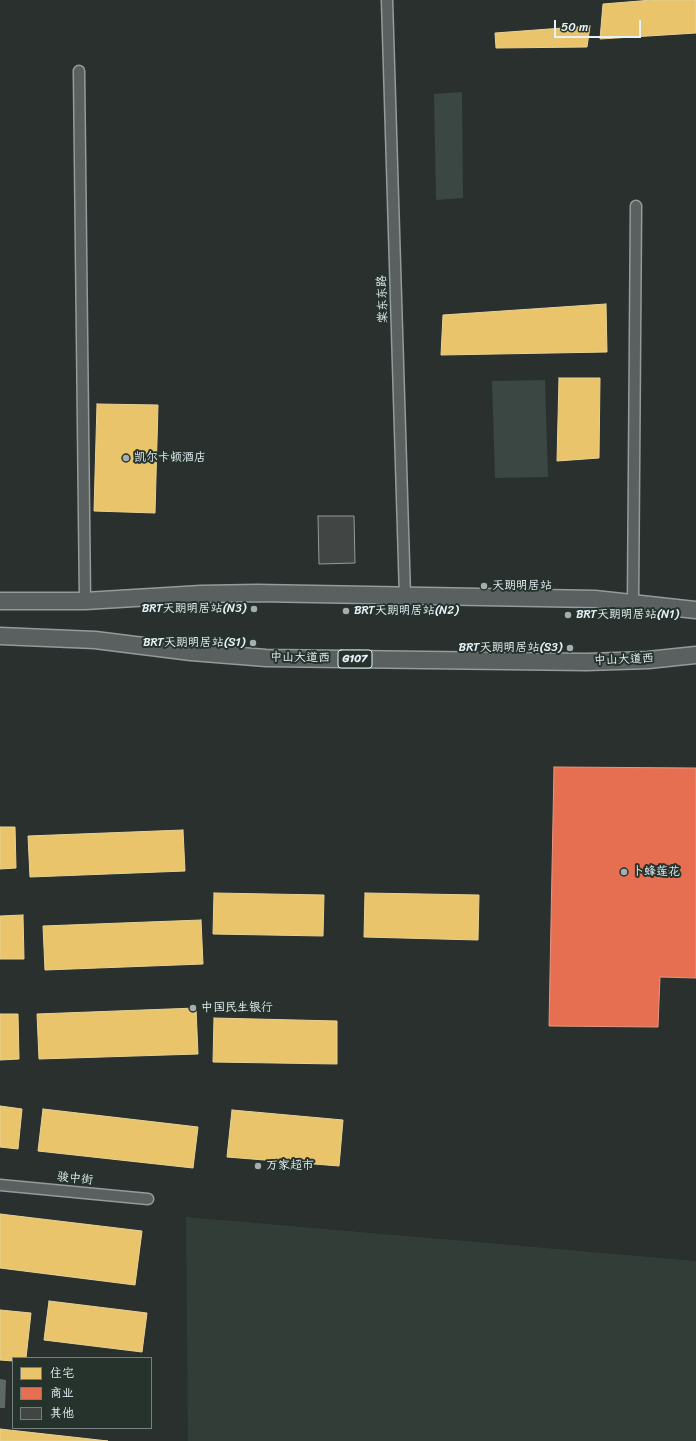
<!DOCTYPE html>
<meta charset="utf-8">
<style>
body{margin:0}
#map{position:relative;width:696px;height:1441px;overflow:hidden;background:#29302d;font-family:Sriracha,"LXGW WenKai TC",sans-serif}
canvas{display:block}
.legend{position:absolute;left:12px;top:1357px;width:140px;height:72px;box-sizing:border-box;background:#26332d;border:1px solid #747f7e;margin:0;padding:5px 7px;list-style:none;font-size:12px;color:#e8f1f8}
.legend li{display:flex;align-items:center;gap:8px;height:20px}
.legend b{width:20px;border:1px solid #747f7e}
.scale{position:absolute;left:554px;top:20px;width:87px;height:18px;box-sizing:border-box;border:2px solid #e8f1f8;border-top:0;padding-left:5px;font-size:12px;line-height:14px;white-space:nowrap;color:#e8f1f8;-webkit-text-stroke:3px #26332d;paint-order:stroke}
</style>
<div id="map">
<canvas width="696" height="1441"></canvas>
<ul class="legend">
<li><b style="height:11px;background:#e9c46a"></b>住宅</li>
<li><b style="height:11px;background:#e76f51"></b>商业</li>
<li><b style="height:11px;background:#414644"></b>其他</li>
</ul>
<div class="scale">50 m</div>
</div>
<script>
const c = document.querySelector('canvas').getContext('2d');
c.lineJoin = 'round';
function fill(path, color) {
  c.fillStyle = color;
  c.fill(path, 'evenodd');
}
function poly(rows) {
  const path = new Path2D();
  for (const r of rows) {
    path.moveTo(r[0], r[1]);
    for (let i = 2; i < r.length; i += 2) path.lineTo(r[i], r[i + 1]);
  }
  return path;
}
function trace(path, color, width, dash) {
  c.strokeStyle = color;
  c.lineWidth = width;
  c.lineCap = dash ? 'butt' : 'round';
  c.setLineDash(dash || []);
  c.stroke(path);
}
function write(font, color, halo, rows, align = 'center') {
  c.font = font + ' Sriracha,"LXGW WenKai TC",sans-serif';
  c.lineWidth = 4;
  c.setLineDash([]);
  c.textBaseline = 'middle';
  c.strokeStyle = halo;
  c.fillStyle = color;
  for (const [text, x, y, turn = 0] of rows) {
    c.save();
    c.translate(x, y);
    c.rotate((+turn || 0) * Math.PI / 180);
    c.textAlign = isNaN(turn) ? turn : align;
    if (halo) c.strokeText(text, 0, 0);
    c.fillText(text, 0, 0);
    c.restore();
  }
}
const built = poly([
 [186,1217,696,1261,696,1441,188,1441]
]);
const green = poly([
 [462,92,463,198,436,200,434,94],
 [545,380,548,477,495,478,492,381]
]);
const water = poly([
 [0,1379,6,1380,5,1408,0,1408]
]);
const homes = poly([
 [652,0,696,0,696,33,600,39,603,4,652,0],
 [590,26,587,47,496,48,495,33,590,26],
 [606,304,607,352,441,355,443,315,606,304],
 [559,378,600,378,599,458,557,461,559,378],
 [97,404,158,405,155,513,94,511,97,404],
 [0,827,15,827,16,868,0,869,0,827],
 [183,830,185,871,30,877,28,836,183,830],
 [214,893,324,895,323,936,213,934,214,893],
 [365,893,479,895,478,940,364,937,365,893],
 [23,915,24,959,0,959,0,916,23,915],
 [201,920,203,964,45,970,43,926,201,920],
 [196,1008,198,1054,39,1059,37,1014,196,1008],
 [0,1014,18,1014,19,1059,0,1060,0,1014],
 [214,1018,337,1021,337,1064,213,1062,214,1018],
 [0,1106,22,1109,18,1149,0,1147,0,1106],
 [43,1109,198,1127,193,1168,38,1151,43,1109],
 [232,1110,343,1120,339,1166,227,1157,232,1110],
 [0,1214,142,1231,135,1285,0,1268,0,1214],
 [49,1301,147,1313,142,1352,44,1340,49,1301],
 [0,1310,31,1313,26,1358,13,1358,13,1361,0,1360,0,1310],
 [0,1429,108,1441,0,1441,0,1429]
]);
const shops = poly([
 [554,767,696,768,696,978,660,977,658,1027,549,1026,554,767]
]);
const building = poly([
 [318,516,354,516,355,563,319,564,318,516]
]);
const minor = poly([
 [387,0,405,596],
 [79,71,85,601],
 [633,602,636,206],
 [0,1185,148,1199]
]);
const trunk = poly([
 [0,601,85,601,201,594,257,593,595,599,696,610],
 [0,636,95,640,191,652,266,658,586,662,648,660,696,655]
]);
const markers = [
 [126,458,4,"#a5adb1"],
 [484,586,4,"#a5adb1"],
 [254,609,4,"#a5adb1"],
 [346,611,4,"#a5adb1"],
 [568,615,4,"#a5adb1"],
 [253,643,4,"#a5adb1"],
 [570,648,4,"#a5adb1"],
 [624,872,4,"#a5adb1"],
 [193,1008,4,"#a5adb1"],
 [258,1166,4,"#a5adb1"]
];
const shields = [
 [355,659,34]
];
const shieldNames = [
 ["G107",355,659]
];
const streetNames = [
 ["棠东东路",383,299,-92],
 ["中山大道西",300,658,1],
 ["中山大道西",624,660,-2],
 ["骏中街",75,1179,6]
];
const poiNames = [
 ["凯尔卡顿酒店",134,458],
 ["天朗明居站",492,586],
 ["BRT天朗明居站(N3)",246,609,"right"],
 ["BRT天朗明居站(N2)",354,611],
 ["BRT天朗明居站(N1)",576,615],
 ["BRT天朗明居站(S1)",245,643,"right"],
 ["BRT天朗明居站(S3)",562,648,"right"],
 ["卜蜂莲花",632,872],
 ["中国民生银行",201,1008],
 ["万家超市",266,1166]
];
fill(built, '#323d38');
fill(green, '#3b4743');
fill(water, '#5e6967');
fill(homes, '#e9c46a');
trace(homes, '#e9d295', 1);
fill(shops, '#e76f51');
trace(shops, '#e79683', 1);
fill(building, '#414644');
trace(building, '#959a9a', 1);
trace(minor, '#959a9a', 13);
trace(trunk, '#959a9a', 19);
trace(minor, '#5a6060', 10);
trace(trunk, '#5a6060', 16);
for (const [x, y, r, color] of markers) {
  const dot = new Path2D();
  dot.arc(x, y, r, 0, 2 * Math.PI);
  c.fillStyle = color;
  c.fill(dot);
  trace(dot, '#26332d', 1.5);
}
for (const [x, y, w] of shields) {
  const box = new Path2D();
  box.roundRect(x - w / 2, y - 9, w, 18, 3);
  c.fillStyle = '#26332d';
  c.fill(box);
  trace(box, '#e8f1f8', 1);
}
write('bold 11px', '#e8f1f8', null, shieldNames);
write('12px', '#e8f1f8', '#26332d', streetNames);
write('12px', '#e8f1f8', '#26332d', poiNames, 'left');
</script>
